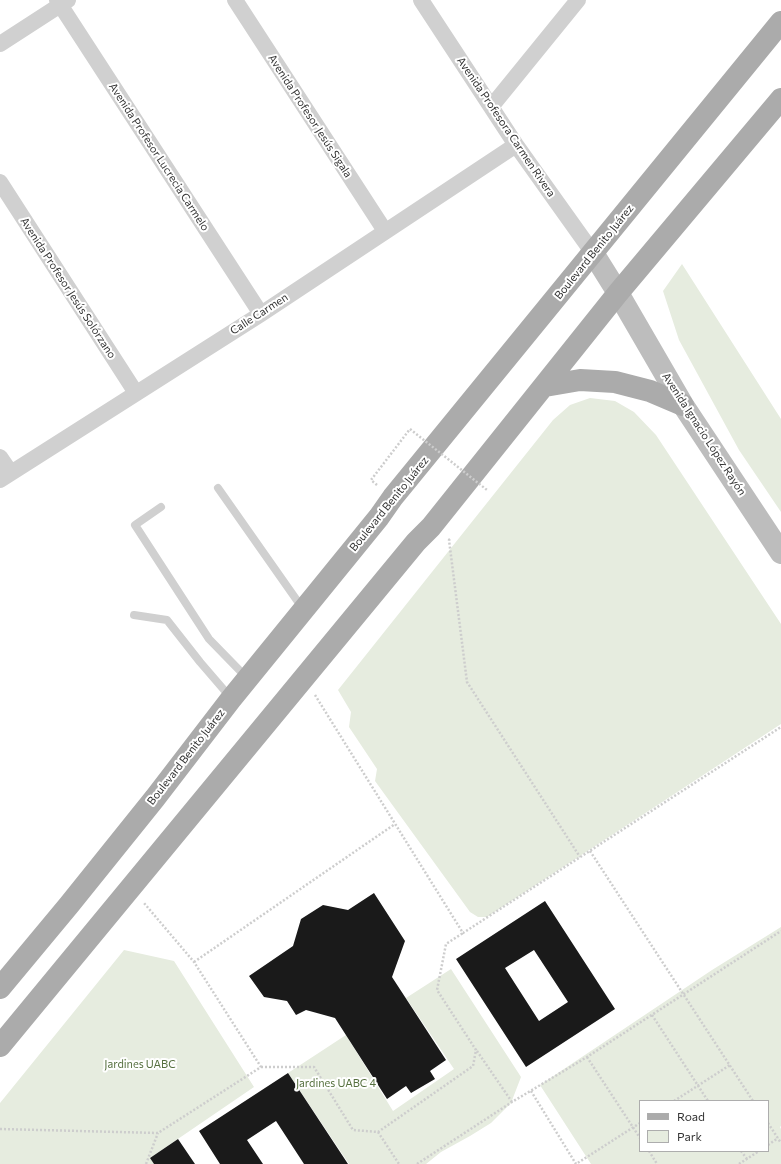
<!DOCTYPE html>
<meta charset="utf-8">
<style>
body{margin:0}
#map{position:relative;width:781px;height:1164px;overflow:hidden;background:#fff;font-family:Commissioner,sans-serif}
canvas{display:block}
.legend{position:absolute;left:639px;top:1100px;width:130px;height:52px;box-sizing:border-box;background:#fff;border:1px solid #adadad;margin:0;padding:5px 7px;list-style:none;font-size:12px;color:#333}
.legend li{display:flex;align-items:center;gap:8px;height:20px}
.legend b{width:20px;border:1px solid #adadad}
</style>
<div id="map">
<canvas width="781" height="1164"></canvas>
<ul class="legend">
<li><b style="height:5px;background:#ababab"></b>Road</li>
<li><b style="height:11px;background:#e6ecdf"></b>Park</li>
</ul>
</div>
<script>
const c = document.querySelector('canvas').getContext('2d');
c.lineJoin = 'round';
function fill(path, color) {
  c.fillStyle = color;
  c.fill(path, 'evenodd');
}
function poly(rows) {
  const path = new Path2D();
  for (const r of rows) {
    path.moveTo(r[0], r[1]);
    for (let i = 2; i < r.length; i += 2) path.lineTo(r[i], r[i + 1]);
  }
  return path;
}
function trace(path, color, width, dash) {
  c.strokeStyle = color;
  c.lineWidth = width;
  c.lineCap = dash ? 'butt' : 'round';
  c.setLineDash(dash || []);
  c.stroke(path);
}
function write(font, color, halo, rows, align = 'center') {
  c.font = font + ' Commissioner,sans-serif';
  c.lineWidth = 4;
  c.setLineDash([]);
  c.textBaseline = 'middle';
  c.strokeStyle = halo;
  c.fillStyle = color;
  for (const [text, x, y, turn = 0] of rows) {
    c.save();
    c.translate(x, y);
    c.rotate((+turn || 0) * Math.PI / 180);
    c.textAlign = isNaN(turn) ? turn : align;
    if (halo) c.strokeText(text, 0, 0);
    c.fillText(text, 0, 0);
    c.restore();
  }
}
const green = poly([
 [682,264,781,419,781,512,739,450,679,340,663,291],
 [590,398,615,401,634,412,656,435,781,624,781,724,487,917,478,917,470,912,375,781,377,769,349,727,351,712,338,690,553,420,570,405],
 [781,927,781,1126,780,1127,781,1129,781,1164,591,1164,540,1085,712,970],
 [640,1101,768,1101,768,1151,640,1151],
 [124,950,174,961,254,1087,150,1158,154,1164,0,1164,0,1103],
 [451,969,521,1077,511,1103,491,1123,470,1136,441,1152,426,1164,349,1164,288,1073,346,1035,393,1111,454,1069,406,998]
]);
const building = poly([
 [374,893,405,941,392,977,446,1060,430,1071,435,1079,411,1093,406,1086,387,1099,335,1018,306,1010,296,1015,287,1001,264,997,249,976,293,946,301,919,323,905,348,910],
 [545,901,615,1009,526,1067,456,959],
 [534,950,568,1002,539,1021,505,968],
 [288,1073,348,1164,304,1164,276,1121,247,1140,263,1164,220,1164,199,1131],
 [178,1139,195,1164,154,1164,150,1158]
]);
const path = poly([
 [377,485,371,480,410,429],
 [450,539,449,540,467,682,580,857],
 [315,695,463,933,781,727],
 [590,851,753,1101],
 [194,962,395,824],
 [652,1015,708,1101],
 [477,1051,512,1102],
 [587,1057,640,1138],
 [261,1067,314,1067,353,1130,378,1132,473,1066,476,1050,437,990,446,944,463,933],
 [531,1091,576,1164,640,1123],
 [674,1101,730,1065],
 [768,1123,781,1143],
 [0,1129,158,1133,261,1067,194,962,144,903],
 [378,1132,399,1164],
 [768,1145,778,1138],
 [649,1151,657,1164],
 [741,1151,747,1159],
 [146,1164,158,1133],
 [417,1164,512,1102,587,1057,781,931],
 [739,1164,759,1151]
]);
const lane = poly([
 [218,488,303,609],
 [161,507,135,525,209,639,247,678],
 [134,615,167,620,200,662,231,698]
]);
const street = poly([
 [57,0,261,314],
 [235,0,385,231],
 [421,0,516,145,593,253],
 [0,44,68,0],
 [491,107,578,0],
 [0,182,136,393],
 [0,457,11,473],
 [0,480,261,314,516,145]
]);
const secondary = poly([
 [593,253,618,293,683,405,781,553]
]);
const primary = poly([
 [545,386,580,380,615,382,650,391,683,405],
 [0,988,69,905,155,798,231,699,379,517,393,497,781,22],
 [0,1046,416,542,431,527,618,293,781,99]
]);
const pathBridge = poly([
 [410,429,487,490]
]);
const streetNames = [
 ["Avenida Profesor Jesús Sigala",310,116,57],
 ["Avenida Profesora Carmen Rivera",506,127,56],
 ["Avenida Profesor Lucrecia Carmelo",159,157,57],
 ["Boulevard Benito Juárez",594,252,-51],
 ["Avenida Profesor Jesús Solórzano",68,288,57],
 ["Calle Carmen",259,314,-33],
 ["Avenida Ignacio López Rayón",704,434,57],
 ["Boulevard Benito Juárez",389,504,-51],
 ["Boulevard Benito Juárez",186,757,-52]
];
const parkNames = [
 ["Jardines UABC",140,1064],
 ["Jardines UABC 4",336,1083]
];
fill(green, '#e6ecdf');
fill(building, '#1a1a1a');
trace(path, '#cdcdcd', 2.5, [2, 2]);
trace(lane, '#d0d0d0', 8);
trace(street, '#d0d0d0', 16);
trace(secondary, '#bdbdbd', 22);
trace(primary, '#ababab', 22);
trace(pathBridge, '#cdcdcd', 2.5, [2, 2]);
write('11px', '#333', '#fff', streetNames);
write('11px', '#56703f', '#fff', parkNames);
</script>
